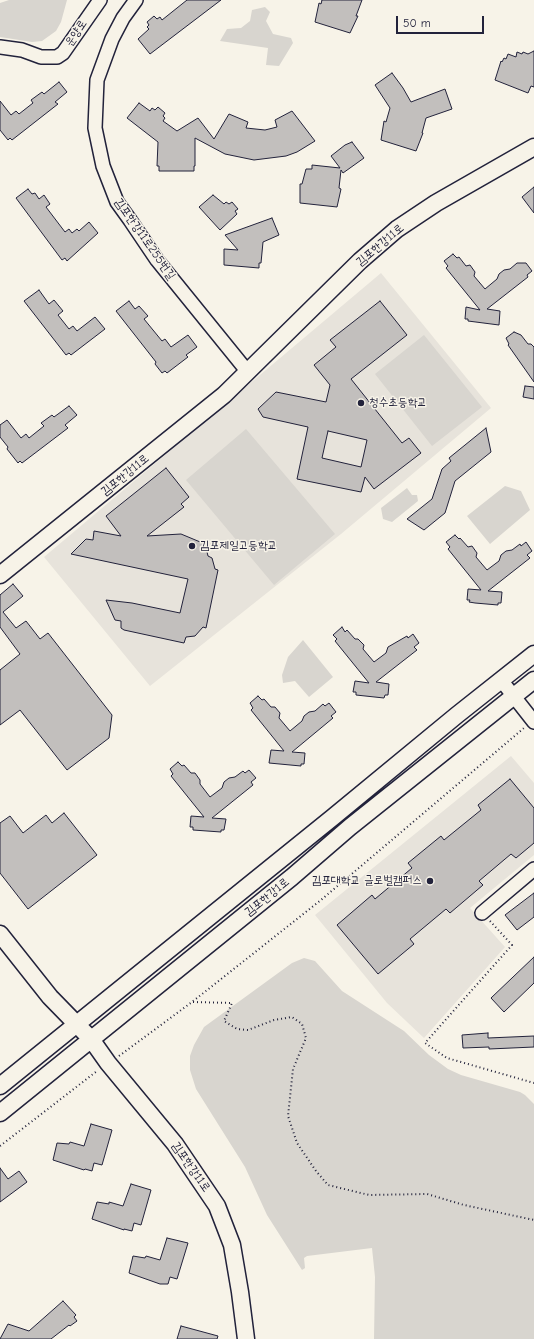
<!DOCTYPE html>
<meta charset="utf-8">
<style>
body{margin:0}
#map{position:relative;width:534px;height:1339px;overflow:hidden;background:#f7f3e8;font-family:"Comic Neue",sans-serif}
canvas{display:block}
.scale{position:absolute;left:396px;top:16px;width:88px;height:18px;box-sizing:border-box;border:2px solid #22223b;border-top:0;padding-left:5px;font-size:12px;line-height:14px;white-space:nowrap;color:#22223b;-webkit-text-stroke:3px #f7f3e8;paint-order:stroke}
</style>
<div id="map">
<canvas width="534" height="1339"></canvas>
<div class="scale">50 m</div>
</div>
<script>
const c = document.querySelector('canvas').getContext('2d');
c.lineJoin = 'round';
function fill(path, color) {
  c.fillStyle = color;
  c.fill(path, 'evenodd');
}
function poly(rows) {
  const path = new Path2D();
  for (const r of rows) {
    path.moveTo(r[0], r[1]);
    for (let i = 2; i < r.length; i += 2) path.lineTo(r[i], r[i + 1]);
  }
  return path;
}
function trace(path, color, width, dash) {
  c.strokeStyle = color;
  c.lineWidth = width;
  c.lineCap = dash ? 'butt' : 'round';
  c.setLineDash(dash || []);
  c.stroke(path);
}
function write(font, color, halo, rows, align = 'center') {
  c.font = font + ' "Comic Neue","Poor Story",sans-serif';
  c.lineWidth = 3;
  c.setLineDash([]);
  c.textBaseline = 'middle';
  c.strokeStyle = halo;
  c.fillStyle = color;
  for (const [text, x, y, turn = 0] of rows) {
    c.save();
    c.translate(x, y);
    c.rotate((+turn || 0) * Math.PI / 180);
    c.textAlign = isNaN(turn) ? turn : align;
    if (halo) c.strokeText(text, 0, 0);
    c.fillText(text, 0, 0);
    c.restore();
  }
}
const built = poly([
 [381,273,491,408,341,534,150,686,44,557],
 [511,756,534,783,534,855,470,908,505,947,424,1038,387,1003,315,915]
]);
const green = poly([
 [9,0,67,0,61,22,56,31,42,41,32,42,0,37,0,3],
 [265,7,270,12,266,21,273,34,291,38,293,43,279,66,266,65,268,48,220,41,227,29,241,28,250,21,252,10],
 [424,335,482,407,432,446,375,374],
 [246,429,335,534,274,585,186,480],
 [505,486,521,491,530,510,490,544,467,516],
 [407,488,412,495,417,495,418,501,392,522,383,519,381,508],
 [303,640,333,677,309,697,295,681,283,683,282,675,288,657],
 [304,958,315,961,342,991,404,1031,429,1055,448,1069,461,1075,520,1092,525,1095,534,1104,534,1339,374,1339,375,1277,372,1248,307,1256,304,1258,305,1268,302,1270,267,1215,245,1167,196,1089,190,1070,190,1056,194,1045,204,1027,292,963]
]);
const building = poly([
 [187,0,221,0,150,54,138,39,149,29,147,27,149,25,147,22,154,16,157,19,160,17,162,20,187,0],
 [322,0,362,0,356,16,358,16,350,33,315,22,319,3,321,4,322,0],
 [534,51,534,87,531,86,528,93,495,80,501,61,502,62,504,58,506,59,508,54,516,57,517,52,522,54,523,52,528,54,534,51],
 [392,73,403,88,411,102,445,89,452,109,426,118,422,133,423,133,416,151,381,140,384,121,386,122,390,108,375,85,392,73],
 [59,82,67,92,55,102,58,104,12,140,10,138,8,140,0,130,0,101,11,115,16,111,19,114,33,103,31,100,42,92,44,94,59,82],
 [139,103,150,111,152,108,155,110,158,107,165,113,163,116,165,118,163,121,177,131,198,118,214,139,229,114,248,122,246,128,265,130,277,127,275,120,292,111,315,141,297,152,286,156,254,160,225,154,195,138,195,166,194,166,194,171,159,171,159,166,157,166,158,142,127,118,139,103],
 [352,142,364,158,343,173,341,170,339,188,341,189,337,207,300,203,300,184,302,184,306,169,312,169,312,165,340,168,331,156,345,145,352,142],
 [534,187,534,213,522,197,534,187],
 [28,189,32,194,35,193,39,199,44,195,50,204,46,207,65,232,69,229,72,233,77,229,79,231,89,222,98,233,67,261,65,258,62,260,16,198,28,189],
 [213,195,224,204,226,202,229,204,232,202,238,209,235,211,237,214,220,230,199,207,213,195],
 [272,218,279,235,263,242,261,263,259,263,259,268,224,265,224,249,238,250,225,235,272,218],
 [453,254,457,258,459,257,466,266,470,265,475,272,474,276,485,289,497,279,499,274,504,270,510,269,517,263,526,263,532,271,527,275,528,277,487,309,500,311,499,325,468,321,468,319,465,319,466,307,480,310,446,268,448,266,444,261,453,254],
 [39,290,49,304,54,300,63,311,58,315,69,329,73,326,77,331,95,317,105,329,71,355,69,353,66,355,24,301,39,290],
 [129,301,135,309,139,306,148,316,144,319,162,341,165,339,171,347,188,335,197,347,186,355,188,357,167,373,165,371,162,373,155,364,156,362,116,311,129,301],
 [380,301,407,335,351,379,402,443,409,438,421,453,374,489,365,477,361,492,297,479,308,427,263,417,258,409,276,392,326,402,330,385,314,365,336,347,330,340,380,301],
 [328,431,367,440,361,467,322,458,328,431],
 [514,332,521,335,528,344,531,344,534,347,534,382,508,345,509,344,506,338,514,332],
 [525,386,534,387,534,399,523,397,525,386],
 [69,406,77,415,65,425,68,428,22,463,20,461,18,463,7,449,8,447,0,437,0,425,7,420,21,438,26,434,29,438,44,426,41,423,52,415,54,417,69,406],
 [486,428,491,452,455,481,445,513,424,530,407,519,432,499,442,469,451,461,449,458,486,428],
 [166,468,189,497,181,504,184,507,147,536,181,534,205,544,208,556,212,558,215,569,218,570,206,628,203,627,195,636,186,637,184,643,124,630,121,628,121,621,115,620,106,600,132,603,180,613,188,579,71,554,86,539,93,540,94,531,121,536,106,516,166,468],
 [455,535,459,539,460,538,468,547,472,546,477,553,476,557,487,570,499,561,501,555,506,551,512,550,520,544,521,546,526,542,532,551,527,555,530,558,488,591,502,592,501,603,498,603,498,605,475,603,469,602,470,600,467,600,468,589,481,590,448,549,450,547,446,542,455,535],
 [13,584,23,596,3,612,16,628,26,621,40,639,48,633,112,715,109,738,67,770,20,710,0,725,0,670,20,654,0,627,0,595,13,584],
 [342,627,345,632,347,630,355,639,358,639,364,645,363,649,374,662,386,653,388,647,407,636,408,638,413,634,419,643,414,647,417,650,376,682,389,684,388,695,385,695,384,698,356,695,356,692,353,692,355,681,369,683,335,641,337,639,333,635,342,627],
 [258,696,262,700,264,699,271,707,275,707,280,713,279,718,290,731,302,721,304,716,309,712,315,711,323,704,325,706,329,703,336,712,331,716,333,718,292,752,305,753,304,764,301,764,301,766,269,763,271,750,284,751,251,710,253,708,250,703,258,696],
 [178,762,182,766,184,765,191,773,195,773,200,780,200,784,210,797,222,788,224,782,229,778,235,777,243,771,245,773,249,770,256,778,251,782,253,785,212,818,226,819,224,830,221,830,221,832,193,830,193,827,190,827,191,816,204,817,171,776,173,774,170,769,178,762],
 [510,779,534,808,534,843,516,858,511,854,479,881,483,885,450,913,446,909,410,939,414,944,378,974,337,925,372,895,375,899,412,868,408,863,441,836,444,840,481,810,478,805,510,779],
 [64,813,97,855,28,909,0,873,0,823,10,816,23,833,46,815,52,823,64,813],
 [534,893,534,917,517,930,505,915,534,893],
 [534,957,534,983,504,1012,491,998,534,957],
 [488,1033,488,1038,534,1036,534,1047,489,1049,489,1047,463,1048,462,1035,488,1033],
 [91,1124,112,1130,102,1165,94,1163,92,1171,85,1169,84,1170,53,1160,57,1143,69,1144,70,1142,84,1146,91,1124],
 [0,1168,8,1179,19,1171,27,1182,0,1202,0,1168],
 [131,1184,151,1190,141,1225,134,1223,132,1231,124,1229,124,1230,92,1219,97,1202,109,1204,109,1202,123,1206,131,1184],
 [167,1238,188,1243,177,1279,170,1277,168,1284,160,1284,129,1273,133,1256,145,1258,146,1256,160,1260,167,1238],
 [63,1301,76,1315,74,1317,77,1321,70,1326,69,1325,51,1339,0,1339,8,1324,29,1331,63,1301],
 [181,1326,218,1336,217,1339,177,1339,181,1326]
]);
const path = poly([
 [490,921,512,945,425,1043,447,1058,534,1083],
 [193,1002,232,1003,224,1021,237,1029,248,1030,274,1020,292,1017,302,1024,306,1038,293,1069,288,1116,297,1143,316,1171,328,1185,369,1195,427,1194,464,1205,534,1220],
 [119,1056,192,1002,321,900,524,728],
 [0,1146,97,1071]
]);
const minor = poly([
 [136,0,123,18,112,39,97,80,95,128,103,166,117,202,130,220,157,260,247,371],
 [0,47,22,50,41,57,57,57,63,53,100,0],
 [501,680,534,722],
 [482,913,534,869]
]);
const tertiary = poly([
 [0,575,224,395,360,261,397,229,436,203,534,147],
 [0,934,50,997,91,1039,108,1063,175,1144,217,1206,232,1245,240,1292,246,1339],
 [0,1086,332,818,457,715,534,654],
 [0,1113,292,877,350,827,534,680]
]);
const markers = [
 [361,403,4,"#22223b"],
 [192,546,4,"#22223b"],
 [430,881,4,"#22223b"]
];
const streetNames = [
 ["운양로",76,33,-56],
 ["김포한강11로255번길",145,239,55],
 ["김포한강11로",380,245,-40],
 ["김포한강11로",125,475,-39],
 ["김포한강1로",267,897,-39],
 ["김포한강11로",191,1167,55]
];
const poiNames = [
 ["청수초등학교",369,403],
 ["김포제일고등학교",200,546],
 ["김포대학교 글로벌캠퍼스",422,881,"right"]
];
fill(built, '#e7e3db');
fill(green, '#d8d5cf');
fill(building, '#c2bfbd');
trace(building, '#22223b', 1);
trace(minor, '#22223b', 16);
trace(tertiary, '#22223b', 19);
trace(path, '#22223b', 2, [1, 3]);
trace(minor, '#f7f3e8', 13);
trace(tertiary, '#f7f3e8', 16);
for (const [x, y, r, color] of markers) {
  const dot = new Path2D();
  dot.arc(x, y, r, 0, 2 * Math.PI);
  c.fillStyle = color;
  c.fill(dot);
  trace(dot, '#f7f3e8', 1.5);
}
write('12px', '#22223b', '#f7f3e8', streetNames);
write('12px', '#22223b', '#f7f3e8', poiNames, 'left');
</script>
